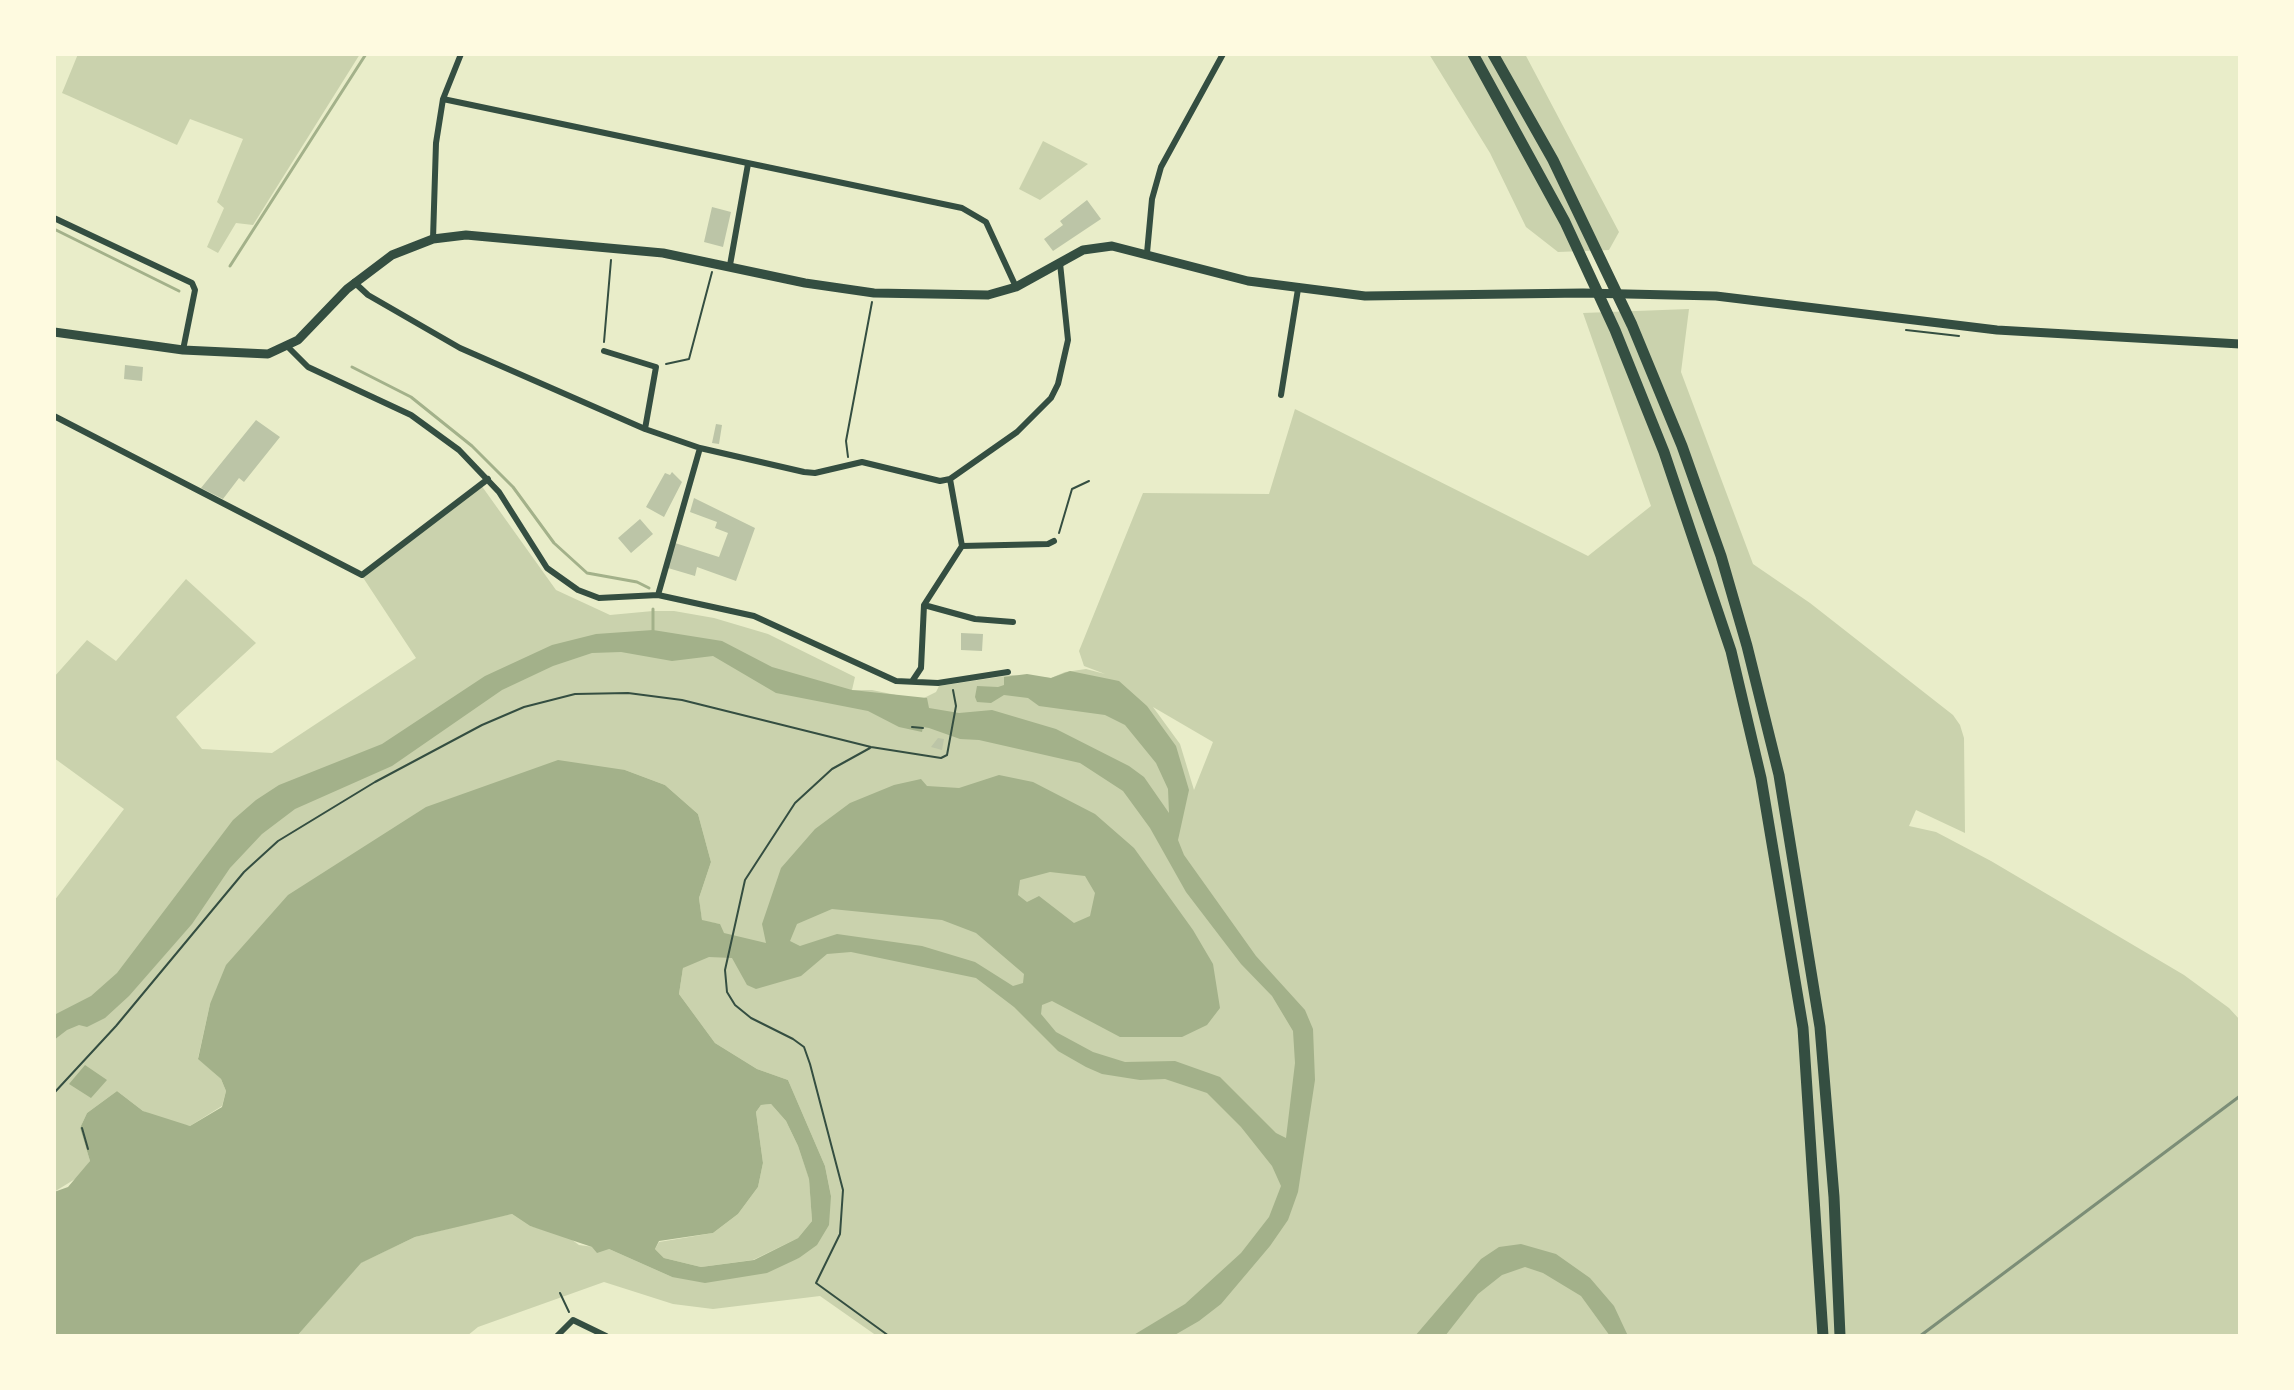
<!DOCTYPE html>
<style>
body{margin:0}
#map{position:relative;width:2294px;height:1390px;overflow:hidden;background:#e9edc9;font-family:"Space Grotesk",sans-serif}
canvas{display:block}
.frame{position:absolute;inset:0;border:56px solid #fefae0;pointer-events:none}
</style>
<div id="map">
<canvas width="2294" height="1390"></canvas>
<div class="frame"></div>
</div>
<script>
const c = document.querySelector('canvas').getContext('2d');
c.lineJoin = 'round';
function fill(path, color) {
  c.fillStyle = color;
  c.fill(path, 'evenodd');
}
function poly(rows) {
  const path = new Path2D();
  for (const r of rows) {
    path.moveTo(r[0], r[1]);
    for (let i = 2; i < r.length; i += 2) path.lineTo(r[i], r[i + 1]);
  }
  return path;
}
function trace(path, color, width, dash) {
  c.strokeStyle = color;
  c.lineWidth = width;
  c.lineCap = dash ? 'butt' : 'round';
  c.setLineDash(dash || []);
  c.stroke(path);
}
const green = poly([
 [78,54,360,54,253,225,236,223,218,253,207,247,224,208,217,202,243,139,190,119,177,145,69,96,62,93],
 [1429,54,1525,54,1619,232,1609,250,1558,252,1526,227,1490,153],
 [1043,141,1088,164,1040,200,1019,189],
 [1689,309,1681,372,1753,564,1810,603,1953,715,1960,725,1964,738,1965,833,1916,810,1909,826,1936,832,1991,861,2184,975,2229,1008,2240,1020,2240,1336,877,1336,820,1296,713,1309,673,1304,604,1282,478,1327,467,1336,297,1336,360,1263,415,1237,490,1218,512,1214,530,1226,567,1236,579,1245,609,1249,672,1277,799,1258,831,1196,825,1166,788,1080,757,1069,715,1043,679,994,683,968,720,924,702,921,699,898,711,862,698,814,665,785,625,770,210,1004,198,1058,221,1079,226,1091,222,1106,190,1126,169,1122,143,1111,117,1091,87,1113,80,1128,90,1161,80,1176,54,1192,54,901,124,809,54,758,54,677,87,640,116,661,186,579,256,643,176,717,202,749,272,753,416,658,362,576,481,485,556,590,610,615,653,611,653,630,654,611,674,611,714,618,768,634,855,677,852,690,872,690,920,700,936,692,939,686,1012,675,1051,678,1065,672,1086,669,1105,674,1084,666,1079,651,1143,493,1269,494,1295,409,1588,556,1651,506,1583,313],
 [1153,707,1213,742,1194,790,1180,744],
 [771,1104,786,1121,798,1146,809,1178,812,1221,798,1238,753,1260,701,1267,664,1258,655,1249,659,1242,713,1233,738,1214,758,1187,763,1163,756,1112,761,1105]
]);
const water = poly([
 [653,630,722,641,772,667,852,690,927,698,929,708,959,713,992,710,1056,729,1129,766,1144,777,1169,813,1168,789,1156,763,1125,725,1105,715,1039,706,1028,698,1004,695,991,703,977,702,975,697,977,686,998,687,1004,685,1004,677,1027,674,1051,678,1070,671,1119,681,1147,706,1176,746,1189,790,1178,840,1184,855,1256,956,1305,1010,1313,1029,1315,1080,1298,1192,1288,1220,1270,1246,1221,1304,1199,1321,1173,1336,1132,1336,1185,1304,1241,1253,1269,1217,1281,1186,1272,1166,1241,1127,1207,1093,1165,1079,1140,1080,1102,1074,1086,1067,1058,1051,1014,1007,976,978,851,952,827,954,801,976,756,989,747,985,732,958,709,957,683,968,679,994,715,1043,757,1069,788,1080,825,1166,831,1196,829,1225,817,1245,799,1258,767,1273,705,1283,672,1277,609,1249,597,1253,592,1247,530,1226,512,1214,415,1237,361,1263,297,1336,54,1336,54,1192,68,1187,90,1161,80,1128,87,1113,117,1091,143,1111,190,1126,222,1107,226,1091,221,1079,198,1059,210,1004,226,965,288,895,426,807,558,760,625,770,665,785,698,814,711,862,699,898,702,920,720,924,724,933,766,943,762,924,781,868,815,829,850,803,894,785,921,779,927,786,959,788,999,775,1033,782,1095,814,1134,848,1193,930,1213,964,1220,1008,1207,1025,1182,1037,1120,1037,1052,1001,1042,1005,1041,1014,1056,1032,1093,1052,1125,1062,1175,1061,1220,1077,1276,1133,1286,1138,1295,1063,1293,1031,1272,996,1241,964,1186,892,1150,828,1123,791,1080,763,979,740,960,739,929,728,923,727,922,732,899,727,868,711,776,693,713,656,672,661,621,652,592,653,553,666,502,690,392,766,295,809,262,834,230,868,192,924,129,996,105,1018,87,1027,79,1025,67,1030,54,1040,54,1015,91,996,117,973,233,820,256,800,279,785,382,744,485,676,552,645,596,634],
 [1050,872,1085,876,1095,893,1090,916,1074,923,1039,896,1027,902,1018,895,1020,880],
 [832,909,942,920,976,933,1024,974,1023,983,1013,986,975,962,922,946,837,934,800,946,790,941,797,924],
 [771,1104,786,1121,798,1146,809,1179,812,1221,798,1238,754,1260,701,1267,664,1258,655,1249,659,1241,713,1233,738,1214,758,1187,763,1163,756,1112,761,1105],
 [85,1065,107,1080,91,1098,69,1084],
 [1521,1244,1556,1254,1590,1278,1614,1306,1628,1336,1610,1336,1581,1296,1543,1273,1525,1267,1502,1275,1478,1294,1445,1336,1415,1336,1481,1259,1499,1247]
]);
const stream = poly([
 [54,229,179,291],
 [230,266,366,54],
 [352,367,411,397,472,446,513,487,554,543,587,573,637,582,649,588],
 [653,609,653,633]
]);
const building = poly([
 [1087,200,1101,219,1053,251,1044,239,1063,225,1060,221],
 [712,207,731,212,723,247,704,242],
 [125,365,143,367,142,381,124,379],
 [256,420,280,437,244,482,239,478,223,499,201,488],
 [716,424,722,425,719,444,712,443],
 [672,472,682,482,664,517,646,507,665,473,670,475],
 [694,498,755,528,736,581,697,567,695,576,668,568,675,543,719,557,728,533,715,528,717,522,690,512],
 [640,519,653,534,631,553,618,538],
 [961,633,983,634,982,651,961,650],
 [938,738,944,739,942,750,931,747]
]);
const path = poly([
 [1906,330,1959,336],
 [604,342,611,260],
 [666,364,689,359,712,272],
 [848,457,846,441,872,302],
 [1059,533,1072,489,1089,481],
 [912,727,923,728],
 [870,748,832,769,795,803,745,880,725,970,727,992,735,1005,751,1018,793,1039,804,1047,810,1064,843,1190,840,1234,816,1283,889,1336],
 [54,1093,116,1026,244,872,278,841,375,782,482,725,524,707,575,694,628,693,682,700,871,747,941,758,947,755,956,706,953,690],
 [82,1128,88,1149],
 [560,1293,569,1312]
]);
const minor = poly([
 [443,99,962,208,986,222,1016,287],
 [54,218,192,283,195,290,183,350],
 [433,239,436,143,443,99,461,54],
 [1147,253,1152,199,1161,167,1223,54],
 [730,265,748,164],
 [354,282,368,295,460,348,645,429,700,448,804,472,815,473,862,462,940,481,950,479,1017,432,1051,398,1058,384,1068,340,1060,263],
 [288,347,308,367,411,415,459,450,499,492,547,568,578,590,599,598,658,595,754,616,896,681,938,683,1008,672],
 [604,351,656,367,645,429],
 [1281,395,1298,289],
 [54,416,362,575,488,479],
 [962,546,1048,544,1054,541],
 [658,595,700,448],
 [924,605,975,619,1013,622],
 [913,680,921,668,924,605,962,546,950,479],
 [557,1336,573,1320,606,1336]
]);
const secondary = poly([
 [54,332,183,350,268,354,298,340,347,289,392,255,433,239,466,235,663,253,805,283,874,293,988,295,1016,287,1083,250,1112,246,1248,281,1365,296,1583,293,1716,296,1997,330,2240,344]
]);
const motorway = poly([
 [1473,54,1565,222,1615,330,1664,452,1731,651,1761,778,1803,1028,1823,1336],
 [1493,54,1553,160,1632,325,1682,446,1721,556,1747,646,1779,775,1820,1027,1834,1197,1840,1336]
]);
const rail = poly([
 [1920,1336,2240,1096]
]);
fill(green, '#cad2ad');
fill(water, '#a3b18a');
trace(stream, '#a3b18a', 3);
fill(building, '#bcc5a7');
trace(path, '#344e41', 2);
trace(minor, '#344e41', 6);
trace(secondary, '#344e41', 9);
trace(motorway, '#344e41', 11);
trace(rail, '#7c8e77', 3);
</script>
